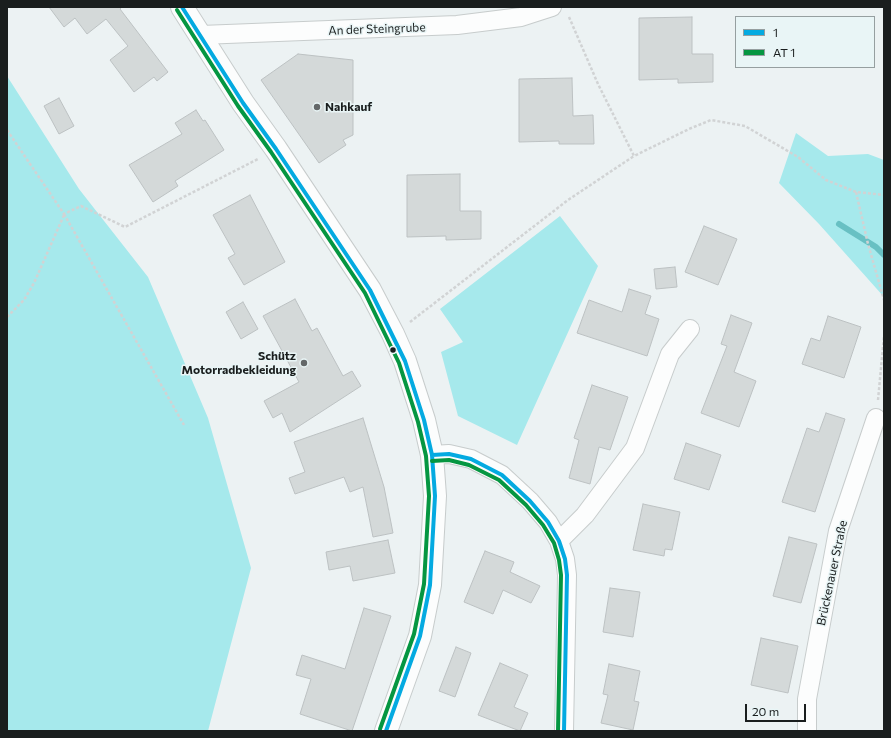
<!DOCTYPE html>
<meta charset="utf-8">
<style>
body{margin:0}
#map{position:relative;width:891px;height:738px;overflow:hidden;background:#ecf2f3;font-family:Commissioner,sans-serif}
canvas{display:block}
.frame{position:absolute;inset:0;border:8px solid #1a1e1e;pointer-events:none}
.legend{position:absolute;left:735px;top:16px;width:140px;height:52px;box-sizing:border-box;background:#e9f5f6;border:1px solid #969fa0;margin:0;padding:5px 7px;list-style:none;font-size:12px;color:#1a1e1e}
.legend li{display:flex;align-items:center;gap:8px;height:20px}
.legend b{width:20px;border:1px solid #969fa0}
.scale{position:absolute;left:745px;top:704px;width:61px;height:18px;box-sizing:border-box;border:2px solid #1a1e1e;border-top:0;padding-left:5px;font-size:12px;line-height:14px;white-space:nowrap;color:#1a1e1e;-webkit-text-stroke:3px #e9f5f6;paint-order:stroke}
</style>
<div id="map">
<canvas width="891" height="738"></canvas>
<div class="frame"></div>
<ul class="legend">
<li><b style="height:5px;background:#04aae1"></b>1</li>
<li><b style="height:5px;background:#059641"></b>AT 1</li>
</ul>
<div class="scale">20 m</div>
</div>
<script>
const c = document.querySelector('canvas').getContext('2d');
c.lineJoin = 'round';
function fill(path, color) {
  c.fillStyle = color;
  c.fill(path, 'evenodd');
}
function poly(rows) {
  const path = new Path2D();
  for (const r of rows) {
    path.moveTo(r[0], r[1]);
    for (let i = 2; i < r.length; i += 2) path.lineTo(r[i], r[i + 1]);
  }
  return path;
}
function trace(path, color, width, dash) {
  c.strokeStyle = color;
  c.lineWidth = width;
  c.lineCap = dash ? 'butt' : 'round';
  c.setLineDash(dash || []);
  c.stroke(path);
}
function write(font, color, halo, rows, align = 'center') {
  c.font = font + ' Commissioner,sans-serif';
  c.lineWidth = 3;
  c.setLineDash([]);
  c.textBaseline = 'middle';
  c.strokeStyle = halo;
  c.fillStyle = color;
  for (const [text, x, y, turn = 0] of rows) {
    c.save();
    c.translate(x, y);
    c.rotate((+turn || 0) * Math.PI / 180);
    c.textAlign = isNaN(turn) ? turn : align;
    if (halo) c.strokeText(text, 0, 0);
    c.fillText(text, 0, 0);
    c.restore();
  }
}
const green = poly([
 [7,76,79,189,148,277,208,418,251,568,208,731,7,731],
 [796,133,828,156,868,154,884,160,884,297,819,224,779,183],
 [560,216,598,266,517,445,458,416,441,352,463,342,440,309]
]);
const stream = poly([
 [839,224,876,247,884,255]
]);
const building = poly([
 [49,7,122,7,120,9,168,72,157,81,154,77,134,92,110,60,128,46,106,19,87,34,75,18,64,27,49,7],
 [692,17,692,54,713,54,713,82,678,83,678,79,639,80,639,18,692,17],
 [298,54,353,60,353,135,343,140,346,145,319,163,261,80,298,54],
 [572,78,573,116,593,115,594,144,559,144,559,141,519,142,519,79,572,78],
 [59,98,74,126,59,134,44,106,59,98],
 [196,110,203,121,205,120,224,150,175,181,178,186,153,202,129,165,182,134,175,123,196,110],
 [460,174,460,211,481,211,481,239,446,240,446,236,407,237,407,175,460,174],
 [250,195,285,262,244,285,228,258,235,254,213,215,250,195],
 [704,226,737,239,718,285,685,272,704,226],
 [675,267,677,287,656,289,654,269,675,267],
 [629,289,651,296,645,314,659,319,647,356,577,333,589,300,622,312,629,289],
 [295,299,312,331,317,328,343,376,352,371,361,386,290,432,282,413,273,418,264,401,299,382,263,316,295,299],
 [243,302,258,329,241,339,226,312,243,302],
 [731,315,752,323,734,372,756,381,739,427,701,413,727,346,721,344,731,315],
 [828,316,861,327,844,378,802,364,811,338,820,341,828,316],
 [592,385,628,397,610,450,599,447,590,484,569,478,579,440,574,438,592,385],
 [826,413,845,419,815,512,782,502,807,428,819,432,826,413],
 [363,418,384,487,393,533,373,537,363,487,350,492,344,477,295,494,289,478,305,472,294,442,363,418],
 [686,443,721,455,709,490,674,479,686,443],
 [643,504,680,512,672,550,665,549,664,556,633,550,643,504],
 [789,537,817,544,801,603,773,596,789,537],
 [388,540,395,573,353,581,350,566,329,570,326,552,388,540],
 [485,551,514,562,510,572,540,586,531,603,503,590,493,614,464,602,485,551],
 [610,588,640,592,633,637,603,632,610,588],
 [364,608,391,616,352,731,300,714,311,679,296,675,302,655,345,669,364,608],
 [761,638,798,646,788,693,751,685,761,638],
 [456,647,471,653,455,697,439,691,456,647],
 [500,663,528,675,514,707,528,713,520,731,478,715,500,663],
 [609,664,640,671,634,701,639,702,633,730,601,723,608,695,603,694,609,664]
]);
const path = poly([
 [569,17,598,84,634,156,689,129,711,120,745,126,798,157,826,180,856,192,884,195],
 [7,130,64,214,81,206,125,227,258,159],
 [856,192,868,244,884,300],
 [64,214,184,425],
 [7,317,24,300,34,283,64,215],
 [410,322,568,200,634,156],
 [878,400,884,336]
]);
const minor = poly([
 [201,35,457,25,521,17,552,7],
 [432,455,449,454,471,459,502,475,530,501,548,522,559,541,565,559,567,575,564,731],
 [559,541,585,515,635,448,670,354,690,329],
 [807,731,807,699,838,531,876,418]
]);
const secondary = poly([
 [182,7,243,103,276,149,370,290,393,334,405,361,424,420,432,455,435,496,430,585,420,636,386,731]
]);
const bus1 = poly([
 [182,7,243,103,276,149,370,290,405,361,424,420,432,455,435,496,430,585,420,636,386,731],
 [432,455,449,454,471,459,502,475,530,501,548,522,559,541,565,559,567,575,564,731]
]);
const bus2 = poly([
 [177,10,238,106,271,152,365,293,399,363,418,422,426,456,429,496,424,584,414,634,380,729],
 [432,461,449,460,469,465,499,480,526,505,543,525,554,543,559,560,561,575,558,731]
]);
const markers = [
 [317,107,4,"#646869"],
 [393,350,3.5,"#1a1e1e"],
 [304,363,4,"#646869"]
];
const streetNames = [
 ["An der Steingrube",377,29,-2],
 ["Brückenauer Straße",832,573,-78]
];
const poiNames = [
 ["Nahkauf",325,107],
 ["Schütz",296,356,"right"],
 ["Motorradbekleidung",296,370,"right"]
];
fill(green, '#a6e9ec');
trace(stream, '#68c0c3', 6);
fill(building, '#d4d9d9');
trace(building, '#bcc1c2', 1);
trace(minor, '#c7cccc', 20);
trace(secondary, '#c7cccc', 24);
trace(path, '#d1d3d4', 2.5, [3, 2]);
trace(minor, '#fcfdfd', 18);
trace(secondary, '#fcfdfd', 22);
trace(bus1, '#04aae1', 4);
trace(bus2, '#059641', 4);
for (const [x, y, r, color] of markers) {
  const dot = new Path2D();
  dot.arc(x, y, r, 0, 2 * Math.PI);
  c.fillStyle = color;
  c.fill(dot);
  trace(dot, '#e9f5f6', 1.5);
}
write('12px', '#1a1e1e', '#e9f5f6', streetNames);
write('bold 12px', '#1a1e1e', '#e9f5f6', poiNames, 'left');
</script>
